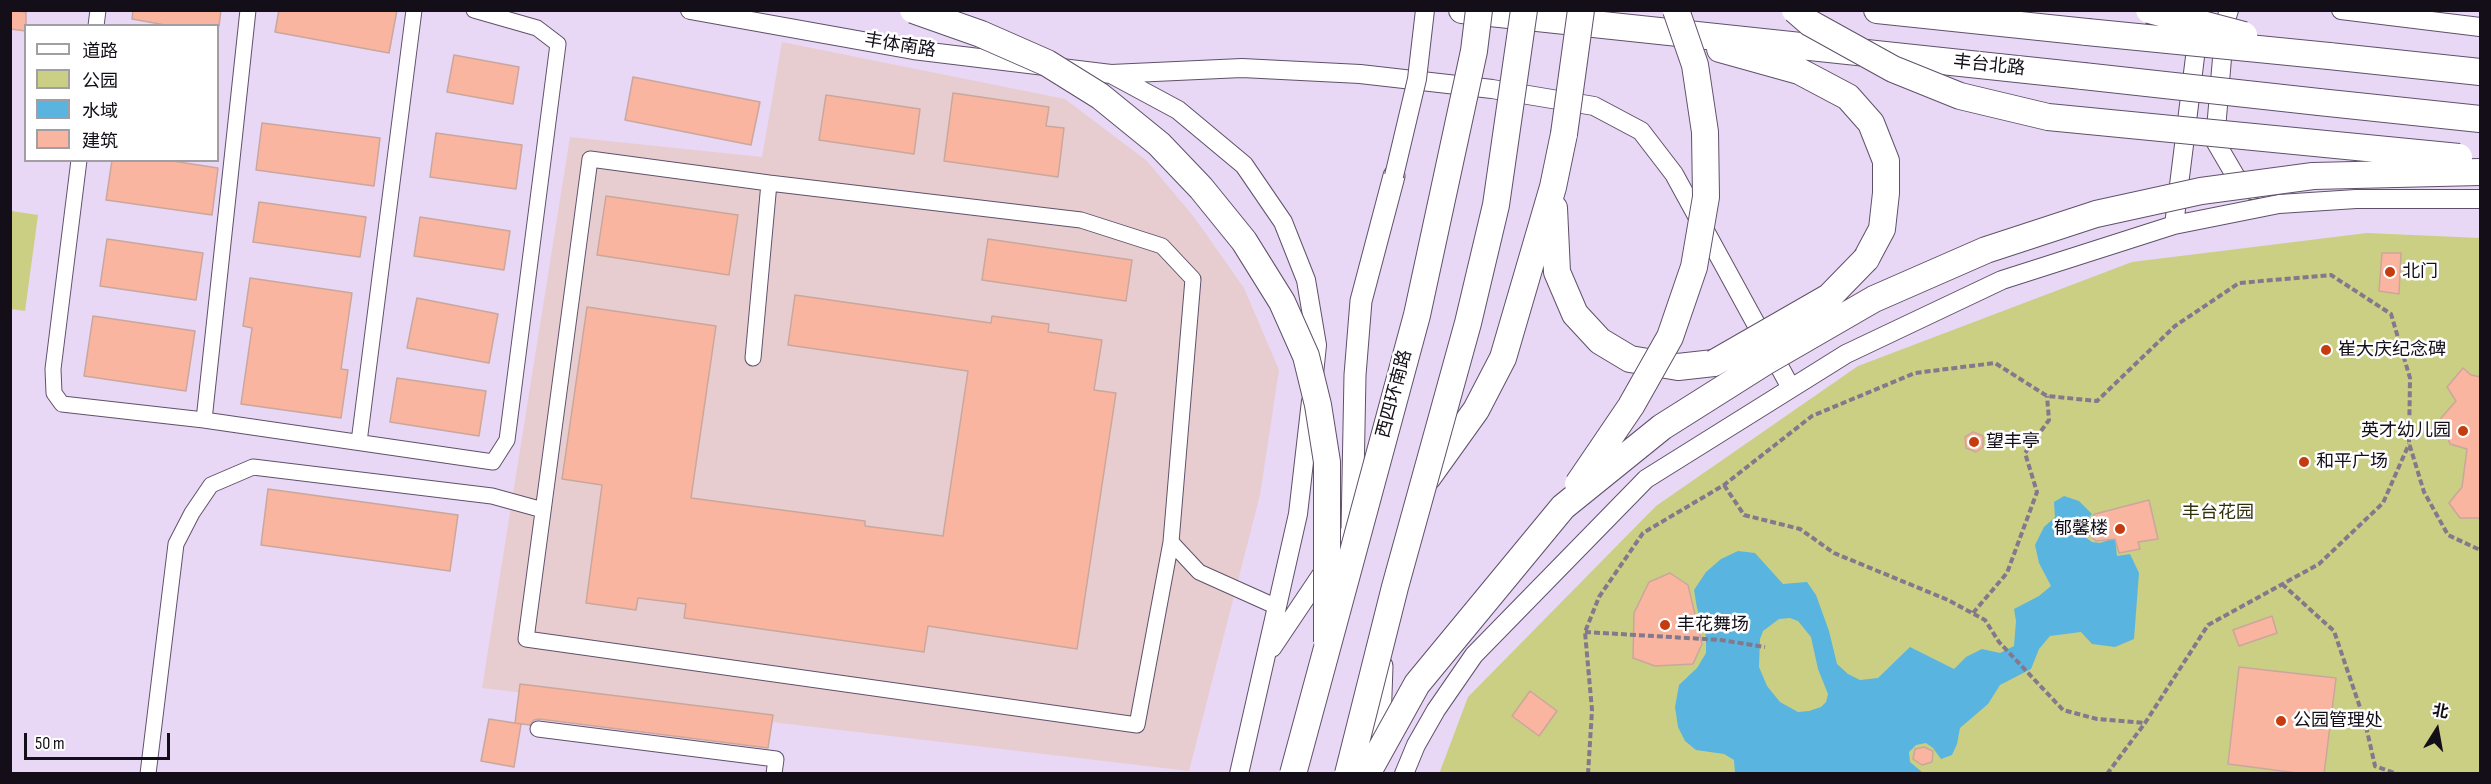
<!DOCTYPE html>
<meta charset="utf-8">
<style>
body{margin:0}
#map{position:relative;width:2491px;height:784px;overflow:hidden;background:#e8d7f5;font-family:"Sofia Sans Condensed","Noto Sans SC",sans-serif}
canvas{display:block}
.frame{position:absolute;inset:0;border:12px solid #130e18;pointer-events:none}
.legend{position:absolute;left:24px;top:24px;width:195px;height:138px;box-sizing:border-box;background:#fff;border:2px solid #a19fa3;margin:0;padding:8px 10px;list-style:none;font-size:18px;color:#130e18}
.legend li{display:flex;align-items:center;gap:12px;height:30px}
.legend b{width:30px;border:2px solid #a19fa3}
.north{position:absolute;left:2407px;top:700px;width:60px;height:60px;-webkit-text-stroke:4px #fff;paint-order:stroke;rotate:11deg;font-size:16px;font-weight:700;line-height:24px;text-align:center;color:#130e18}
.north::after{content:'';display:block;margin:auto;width:21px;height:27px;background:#130e18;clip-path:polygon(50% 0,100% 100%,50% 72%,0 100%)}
.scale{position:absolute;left:24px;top:733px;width:146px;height:27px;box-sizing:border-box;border:3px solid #130e18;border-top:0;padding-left:8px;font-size:18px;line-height:21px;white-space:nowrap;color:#130e18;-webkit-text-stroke:4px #fff;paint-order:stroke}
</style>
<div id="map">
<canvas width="2491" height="784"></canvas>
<div class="frame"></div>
<ul class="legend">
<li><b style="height:8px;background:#fff"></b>道路</li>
<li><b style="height:16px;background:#cbcf83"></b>公园</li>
<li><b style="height:16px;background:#59b4e0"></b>水域</li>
<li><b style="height:16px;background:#f9b59f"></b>建筑</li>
</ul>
<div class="north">北</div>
<div class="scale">50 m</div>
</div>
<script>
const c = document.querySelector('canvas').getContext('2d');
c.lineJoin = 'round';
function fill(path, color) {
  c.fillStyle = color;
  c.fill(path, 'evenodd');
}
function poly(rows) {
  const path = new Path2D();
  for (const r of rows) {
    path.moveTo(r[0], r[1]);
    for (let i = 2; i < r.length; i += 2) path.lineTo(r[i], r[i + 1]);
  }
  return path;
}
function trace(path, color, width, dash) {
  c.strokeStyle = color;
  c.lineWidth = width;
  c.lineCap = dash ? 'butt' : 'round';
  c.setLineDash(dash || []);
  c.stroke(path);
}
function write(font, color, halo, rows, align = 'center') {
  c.font = font + ' "Sofia Sans Condensed","Noto Sans SC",sans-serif';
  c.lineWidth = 5;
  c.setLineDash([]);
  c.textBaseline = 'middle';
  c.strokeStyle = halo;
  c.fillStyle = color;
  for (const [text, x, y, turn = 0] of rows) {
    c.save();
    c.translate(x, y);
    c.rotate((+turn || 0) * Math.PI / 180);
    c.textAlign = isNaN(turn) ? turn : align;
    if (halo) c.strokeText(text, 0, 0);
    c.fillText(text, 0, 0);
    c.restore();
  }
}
const commercial = poly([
 [782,42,1065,99,1147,161,1194,217,1244,288,1279,370,1260,495,1189,771,482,688,570,137,762,157]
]);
const green = poly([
 [11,211,38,215,25,311,11,309],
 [2367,233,2480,238,2480,773,1439,774,1468,697,1656,506,1858,366,2132,262]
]);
const water = poly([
 [2064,496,2079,501,2092,514,2084,522,2082,529,2085,537,2092,542,2100,543,2115,538,2117,556,2130,554,2139,573,2134,639,2115,647,2092,644,2081,632,2050,636,2039,649,2031,669,2000,685,1988,704,1960,728,1957,744,1952,755,1941,759,1933,748,1926,743,1916,745,1909,752,1910,762,1923,773,1735,773,1734,760,1724,754,1696,750,1685,741,1678,727,1675,707,1679,685,1697,668,1706,653,1706,637,1697,608,1694,590,1706,572,1721,559,1738,551,1755,553,1783,584,1807,582,1816,595,1829,631,1837,664,1848,674,1860,680,1878,678,1910,647,1954,669,1966,657,1982,649,2000,653,2014,646,2016,621,2014,609,2039,596,2051,586,2039,563,2035,545,2044,527,2055,517,2054,502],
 [1790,618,1798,621,1811,637,1818,669,1828,694,1826,702,1821,707,1809,711,1798,712,1780,702,1767,686,1759,667,1760,639,1763,631,1779,619]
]);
const building = poly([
 [10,10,26,12,26,31,10,29,10,10],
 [133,10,221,10,219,26,171,26,132,19,133,10],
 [279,10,397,10,389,53,275,32,279,10],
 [454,55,519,67,513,104,447,92,454,55],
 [633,77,760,102,751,145,625,120,633,77],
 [953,93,1049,107,1046,126,1064,128,1058,177,944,161,953,93],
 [826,95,920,109,914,154,819,140,826,95],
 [262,123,380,138,374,186,256,170,262,123],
 [436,133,522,145,516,189,430,177,436,133],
 [112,160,166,160,218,168,212,215,106,200,112,160],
 [606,196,738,215,729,275,597,255,606,196],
 [259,202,366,217,360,257,253,242,259,202],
 [420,217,510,231,504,270,414,256,420,217],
 [107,239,203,253,196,300,100,286,107,239],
 [988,239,1132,260,1126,301,982,280,988,239],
 [2382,253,2401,253,2399,294,2379,291,2382,253],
 [250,278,352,293,341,369,348,370,341,418,241,404,252,328,243,326,250,278],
 [795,295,991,323,992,316,1049,324,1048,332,1102,340,1094,390,1116,393,1077,649,928,626,924,652,684,618,686,604,638,598,636,610,586,603,602,485,562,479,587,307,716,326,691,498,865,521,865,526,943,536,968,371,788,345,795,295],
 [417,298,498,314,489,363,407,348,417,298],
 [93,316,195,331,186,391,84,376,93,316],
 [2463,368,2471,375,2481,377,2481,518,2460,518,2449,503,2462,487,2467,449,2450,444,2441,418,2456,401,2447,387,2463,368],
 [397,378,486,391,479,436,390,422,397,378],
 [1973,432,1983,436,1983,447,1976,452,1966,448,1965,437,1973,432],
 [268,489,458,515,450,571,261,545,268,489],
 [2149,500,2158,539,2138,542,2140,549,2119,553,2115,539,2096,541,2085,531,2087,521,2095,514,2149,500],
 [1670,573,1688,585,1702,644,1693,664,1655,666,1633,658,1634,613,1649,582,1670,573],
 [2272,616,2277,633,2239,646,2233,630,2272,616],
 [2239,667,2336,678,2324,774,2305,774,2228,764,2239,667],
 [520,684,773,715,768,748,539,719,534,720,530,725,515,723,520,684],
 [1530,691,1557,711,1539,736,1512,716,1530,691],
 [489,719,521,724,514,767,481,761,489,719],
 [1924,747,1933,751,1932,762,1922,765,1913,759,1915,749,1924,747]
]);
const path = poly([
 [1724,485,1744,515,1800,529,1834,553,1948,600,1985,620,1999,642,2063,710,2097,719,2145,723],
 [2282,584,2334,631,2365,722,2375,766,2397,774],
 [1973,613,2007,573,2037,492,2025,453,2049,420,2047,396],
 [1585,632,1721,640,1765,647],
 [1588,774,1592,710,1585,632,1599,597,1643,533,1724,485,1812,416,1915,373,1995,363,2047,396,2097,401,2175,326,2239,283,2331,275,2391,314,2410,378,2409,443,2424,492,2448,535,2480,550],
 [2107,774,2145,723,2208,625,2319,564,2383,503,2409,444]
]);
const minor = poly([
 [96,26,98,10],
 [79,160,53,369,54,393,62,404,204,420,493,462,507,440,558,44,537,28,474,10],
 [769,183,590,159,526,639,1137,725,1171,542],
 [753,358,769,183,1081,220,1162,246,1193,279,1171,542,1199,572,1277,607],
 [204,420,248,10],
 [359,442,414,10],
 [538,729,776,759,774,774],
 [148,774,176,544,192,513,211,485,253,467,492,496,543,510]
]);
const tertiary = poly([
 [690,10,913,50,1111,74,1242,68,1360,74,1492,89,1594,106,1641,131,1674,174,1791,388],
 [2229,10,2225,23,2215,141,2236,177,2252,190],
 [2341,10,2480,27],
 [1113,75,1178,110,1244,165,1283,222,1306,280,1317,345,1314,374],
 [2174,225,2198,33],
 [1272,648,1352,529],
 [1239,774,1298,514,1311,401],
 [1404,774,1416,745,1436,710,1474,655,1646,479,1846,354,2002,280,2174,225,2279,204,2356,199,2480,199]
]);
const secondary = poly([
 [1352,531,1355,375,1361,301,1394,176],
 [1379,752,1382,666]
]);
const trunk = poly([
 [1462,10,2083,76],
 [1877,10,2087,32],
 [1720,49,1799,71,1848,97,1871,123,1886,161,1886,193,1882,229,1866,259],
 [2329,56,2480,72],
 [2319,102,2480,119],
 [1554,208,1557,272,1575,314,1600,341,1630,359,1678,367,1714,363],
 [1428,477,1476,410,1503,358,1553,187,1564,134]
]);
const tertiaryBridge = poly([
 [1394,176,1417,79,1425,10]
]);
const trunkBridge = poly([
 [913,10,981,34,1047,63,1100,96,1159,144,1201,188,1244,241,1282,302,1306,356,1318,405,1327,462,1327,642],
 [1795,10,1810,23,1893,69,1960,96,2048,117,2459,157],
 [2149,10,2244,35],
 [2087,32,2329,56],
 [2083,76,2319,102],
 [1564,134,1581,10],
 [1714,363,1829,297,1866,259],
 [1578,484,1631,406,1670,337,1694,267,1706,197,1705,132,1695,65,1676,10],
 [1293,774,1417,315,1474,51,1479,10],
 [1348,774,1395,587,1468,323,1496,205,1524,10],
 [1367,774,1417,684,1563,507,1662,427,1765,362,1874,299,1986,250,2096,214,2201,191,2313,176,2480,172]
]);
const markers = [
 [2390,272,6,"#c53d0f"],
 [2326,350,6,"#c53d0f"],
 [2463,431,6,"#c53d0f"],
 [1974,442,6,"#c53d0f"],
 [2304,462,6,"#c53d0f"],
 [2120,529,6,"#c53d0f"],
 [1665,625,6,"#c53d0f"],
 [2281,721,6,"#c53d0f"]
];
const streetNames = [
 ["丰体南路",900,46,9],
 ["丰台北路",1989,66,6],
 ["西四环南路",1395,394,-75]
];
const poiNames = [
 ["北门",2402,272],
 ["崔大庆纪念碑",2338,350],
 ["英才幼儿园",2451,431,"right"],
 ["望丰亭",1986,442],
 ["和平广场",2316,462],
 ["郁馨楼",2108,529,"right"],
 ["丰花舞场",1677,625],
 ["公园管理处",2293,721]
];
const parkNames = [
 ["丰台花园",2218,513]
];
fill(commercial, '#e8cdd0');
fill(green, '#cbcf83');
fill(water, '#59b4e0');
fill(building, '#f9b59f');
trace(building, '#caa79c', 1.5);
trace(minor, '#5f516a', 17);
trace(tertiary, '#5f516a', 20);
trace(secondary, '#5f516a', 23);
trace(trunk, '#5f516a', 28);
trace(path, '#83788c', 4, [6, 3]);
trace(minor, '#fff', 15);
trace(tertiary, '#fff', 18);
trace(secondary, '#fff', 21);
trace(trunk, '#fff', 26);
trace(tertiaryBridge, '#5f516a', 20, []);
trace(trunkBridge, '#5f516a', 28, []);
trace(tertiaryBridge, '#fff', 18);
trace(trunkBridge, '#fff', 26);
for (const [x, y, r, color] of markers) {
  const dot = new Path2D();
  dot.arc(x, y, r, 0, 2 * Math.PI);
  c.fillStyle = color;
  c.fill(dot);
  trace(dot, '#fff', 2);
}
write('18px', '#130e18', '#fff', streetNames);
write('18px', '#130e18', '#fff', poiNames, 'left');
write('18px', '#30310c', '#fff', parkNames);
</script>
